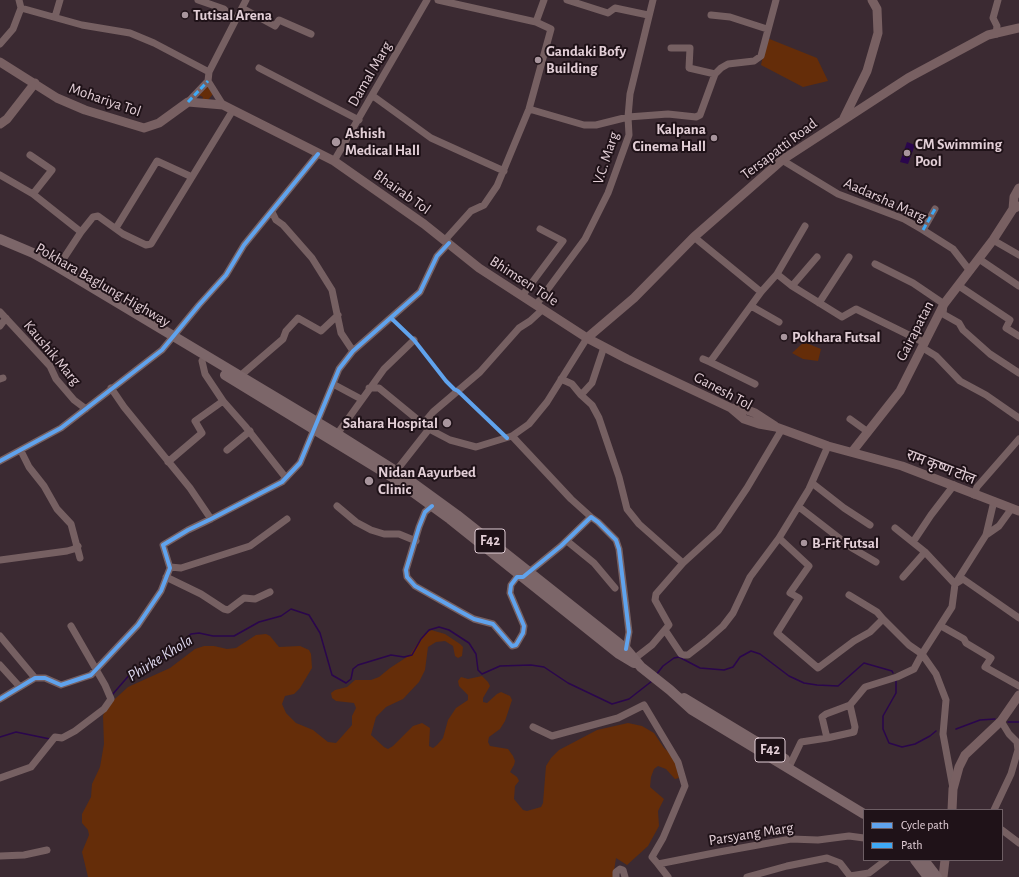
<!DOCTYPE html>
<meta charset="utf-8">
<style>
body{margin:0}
#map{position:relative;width:1019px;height:877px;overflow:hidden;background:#3b2a32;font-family:"Alegreya Sans",sans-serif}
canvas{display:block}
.legend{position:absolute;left:863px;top:809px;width:140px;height:52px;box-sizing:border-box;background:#1f1218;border:1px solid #6d5e64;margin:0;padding:5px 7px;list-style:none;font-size:12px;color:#e3cfd7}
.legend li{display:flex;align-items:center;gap:8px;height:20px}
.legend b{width:20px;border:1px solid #6d5e64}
</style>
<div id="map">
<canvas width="1019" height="877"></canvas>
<ul class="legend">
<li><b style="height:5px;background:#60a3ed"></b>Cycle path</li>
<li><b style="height:5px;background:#3fa9f5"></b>Path</li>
</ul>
</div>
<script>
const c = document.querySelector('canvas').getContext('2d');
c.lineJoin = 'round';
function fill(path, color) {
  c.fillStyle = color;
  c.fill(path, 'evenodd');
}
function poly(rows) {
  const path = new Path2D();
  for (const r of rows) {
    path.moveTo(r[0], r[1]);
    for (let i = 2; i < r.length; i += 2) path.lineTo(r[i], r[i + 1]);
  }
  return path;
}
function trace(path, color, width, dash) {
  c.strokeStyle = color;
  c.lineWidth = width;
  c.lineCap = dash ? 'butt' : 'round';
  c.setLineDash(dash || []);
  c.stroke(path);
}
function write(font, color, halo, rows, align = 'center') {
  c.font = font + ' "Alegreya Sans","Noto Sans Devanagari",sans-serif';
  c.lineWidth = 4;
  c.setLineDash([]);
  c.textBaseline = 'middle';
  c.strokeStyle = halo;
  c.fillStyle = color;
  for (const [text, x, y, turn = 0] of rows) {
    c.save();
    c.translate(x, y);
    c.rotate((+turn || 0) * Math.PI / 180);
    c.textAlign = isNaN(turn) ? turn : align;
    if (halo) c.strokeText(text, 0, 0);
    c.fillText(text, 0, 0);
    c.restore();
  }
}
const green = poly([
 [767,38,817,58,828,81,803,87,761,65],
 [208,86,213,94,208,100,202,101,203,97,199,95],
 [804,342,821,349,818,361,803,359,792,353],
 [431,630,445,634,460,644,463,647,462,656,458,658,455,656,453,646,445,641,436,642,428,647,425,670,419,682,403,699,386,707,376,717,371,735,384,747,388,749,393,746,413,726,422,723,430,728,429,746,433,748,437,745,443,738,448,720,456,708,468,700,468,695,459,686,458,681,461,677,468,679,482,676,488,682,490,686,483,698,483,702,487,703,497,694,501,692,510,696,512,700,505,721,500,729,489,737,488,742,490,746,508,749,513,756,515,761,514,765,510,772,517,777,519,781,515,786,514,799,523,810,527,811,541,807,543,803,546,766,551,758,559,750,597,730,628,723,642,726,654,733,664,748,674,757,679,778,675,779,666,769,658,766,654,769,651,777,650,787,664,799,658,811,659,826,648,846,627,865,616,858,613,877,88,877,82,852,89,835,88,830,82,823,82,814,91,797,92,784,100,767,104,744,103,716,106,707,128,687,170,668,195,649,204,646,214,646,227,649,236,648,256,635,266,634,270,636,279,647,300,646,309,650,311,654,312,668,300,688,294,694,285,696,282,704,286,713,296,723,313,730,328,742,336,743,352,725,352,716,356,708,354,703,336,701,332,698,331,693,335,690,347,687,355,680,371,680,379,677,390,668,410,655,423,635]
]);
const water = poly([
 [907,142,915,145,908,164,900,162]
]);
const stream = poly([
 [656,675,663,666,674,658,679,657,700,668,724,670,733,667,740,657,751,651,760,654,789,676,804,683,817,685,838,686,864,663,892,671,893,673],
 [896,681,896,693,883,716,883,729,889,743,902,747,915,744,930,736,936,731],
 [112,695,131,673,155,662,175,649,191,634,199,633,213,636,234,636,259,622,281,616,291,609,309,615,320,633,332,675,346,683,351,679,353,669,358,665,391,655,404,657,412,655,421,639,429,630,439,627,449,630,469,643,476,654,478,670,482,674,500,666,531,665,544,667,568,683,612,704,629,699,652,681],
 [1008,722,1019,722],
 [956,729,980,720,995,719],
 [0,737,16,732,50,739]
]);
const minor = poly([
 [19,0,21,8,82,25,130,33,154,43,209,72],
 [198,0,224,9,235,21],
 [438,0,536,22,551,29,529,109,497,186,484,205,471,211,445,240],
 [567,0,608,13,615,8,648,15],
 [242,8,275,26,279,20,311,34],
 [711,15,730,17,767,29],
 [55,17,60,0],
 [536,22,544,0],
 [996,34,997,26,993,18,998,0],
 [0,44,13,29,21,8],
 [671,48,690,48,689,68,715,74],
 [259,68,359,120],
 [373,96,431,138,504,171],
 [188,102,208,81],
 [223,105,208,81,209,72,246,0],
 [529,109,584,125,596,125,628,117,668,114,696,117,700,115,715,74,721,68,728,64,754,61,761,56,776,0],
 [30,155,52,170,33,194,81,232,58,267],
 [782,160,838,194,904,219,923,230,953,249,970,271],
 [334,161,427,0],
 [0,175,33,194],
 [272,212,276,220,283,225,312,258,332,290,341,333,353,351],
 [116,228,157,161,192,177],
 [923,230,935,209],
 [81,232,93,217,98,216,123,234,146,245,151,244,233,110],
 [694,237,761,292],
 [993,240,1019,255],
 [817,257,792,286,842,317,856,309,925,343],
 [979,259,1019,286],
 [875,264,913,283,944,304,943,314,959,323,963,330,990,354,1019,373],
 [777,274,805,226],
 [959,286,1010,320,1006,328,1019,336],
 [522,296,563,241,540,229],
 [819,303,849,257],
 [536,305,585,239,608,193,629,135,628,117,630,94,653,0],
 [751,306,779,322],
 [0,312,50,366,56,379,74,400,86,409],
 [0,326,6,318],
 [604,347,592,383,581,395,592,405,599,418,619,477,627,509,639,524,683,563],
 [923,348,936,356,960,381,986,395,1019,418],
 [703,359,710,362,761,292,777,274,792,286],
 [710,362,755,384],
 [240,376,283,339,286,331,298,318,321,331,338,315],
 [0,379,3,378],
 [561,379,572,384,581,395],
 [333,384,361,399],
 [111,388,124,407,190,488,211,519],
 [369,388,379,388,429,429,450,440,476,447,512,436,529,424,547,402,587,338],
 [223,401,245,426,286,478],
 [850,419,868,432],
 [423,424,433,412,480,372,519,328,530,321,542,310],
 [512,436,571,499,591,517],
 [335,437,384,369,414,340],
 [828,446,809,489,779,538,809,566,790,593,799,598,777,633,818,668,854,641,870,632,883,619,877,612,849,595],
 [227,450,250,431],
 [21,451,29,467,44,486,57,509,71,524,80,558],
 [0,461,61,428,162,350,199,305,226,275,244,245,318,154],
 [168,462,202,433,195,421,223,401,205,374,202,361],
 [396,471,429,429],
 [812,483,844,508,870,525],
 [974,495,977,487,1019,439],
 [337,506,356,522,371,530,384,534,399,534,416,541],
 [432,506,425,512,419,527,406,570,407,577,415,586,463,613,474,619,493,624,512,646,516,645,523,633,524,626,510,593,511,585,517,577,523,577,561,546,591,517,598,522,616,540,619,549,629,632,626,649],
 [799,507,852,548,876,562],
 [895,528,925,552,955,584,963,579,1019,618],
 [986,535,999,526,1012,508],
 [567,541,594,563,615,588],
 [913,542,931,515,954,485],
 [0,560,67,551,74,549,78,546],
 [170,567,181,568,250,546,287,519],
 [166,577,201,594,224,609,228,610,244,598,255,599,270,592],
 [903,577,925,552],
 [941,626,964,639,966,643,991,658,985,667,1019,686],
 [665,630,681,654,684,655,688,655,706,641,723,626,733,613,750,577,779,538],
 [0,636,35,678],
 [634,659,652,645,669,625,655,600,656,594,683,563,718,531,747,488,782,429],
 [0,665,19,686],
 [0,699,35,678,45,678,61,685,91,675,138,625,161,591,170,568,163,545,188,530,211,519,282,482,300,463,339,369,353,351,420,292,437,256,449,243],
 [533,727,552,736,618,718,644,705,678,762,685,786,663,838,652,857,658,864],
 [827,738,854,732,855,727,850,705],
 [788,769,801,742,827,738,822,717,826,714,850,705,865,687,897,677,914,669,922,654,909,645,883,619],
 [0,778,31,767,55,737,62,738,75,731,104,709,111,699,105,685,71,626],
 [953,788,943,734,946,700,936,674,922,654,952,607,955,584,986,535,994,501],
 [994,810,1011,774,1018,750,1017,742,1009,734,1001,721],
 [1002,830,1019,843],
 [0,856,24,855,47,850],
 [616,877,616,872,620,869,623,870,625,877],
 [668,877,658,864,719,852,791,839,818,840,849,836,864,838],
 [747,877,787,866,827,858,840,863,850,876,869,873,886,860]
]);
const major = poly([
 [0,62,57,98,85,110,144,128,159,123,188,102,223,105,334,161,424,224,479,268,587,338,627,359,731,408,744,419,759,424,776,427,828,446,902,466,1019,511],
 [844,118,867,71,878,33,877,9,872,0],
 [0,124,7,119,35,83],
 [1013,209,1014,197,1019,188],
 [587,338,634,298,694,237,782,160,908,78,988,35,1019,28],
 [731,408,747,410,755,413,775,426],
 [852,452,900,391,944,304,993,240,1013,209,1019,206],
 [952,810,953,789,959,767,965,755,1001,721,1019,695],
 [943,877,945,860]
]);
const highway = poly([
 [0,239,33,253,58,267,337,434,402,475,457,515,626,649,641,667,670,690,692,710,864,814],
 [225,375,392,477,450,519,619,654,634,663],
 [684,698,785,759],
 [915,860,928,877],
 [924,860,937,877]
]);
const quiet = poly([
 [188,102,208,81],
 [923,230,935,209]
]);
const cycleway = poly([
 [391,318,414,340,446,381,454,389,458,391,507,438],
 [0,461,61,428,162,350,199,305,226,275,244,245,318,154],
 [432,506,425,512,419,527,406,570,407,577,415,586,463,613,474,619,493,624,512,646,516,645,523,633,524,626,510,593,511,585,517,577,523,577,561,546,591,517,598,522,616,540,619,549,629,632,626,649],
 [0,699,35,678,45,678,61,685,91,675,138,625,161,591,170,568,163,545,188,530,211,519,282,482,300,463,339,369,353,351,420,292,437,256,449,243]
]);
const markers = [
 [185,15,4,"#a8959d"],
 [538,60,4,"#a8959d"],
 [714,138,4,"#a8959d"],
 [336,142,5,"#a8959d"],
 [907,153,4,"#a8959d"],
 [784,337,4,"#a8959d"],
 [447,423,5,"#a8959d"],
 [369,481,5,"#a8959d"],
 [804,543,4,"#a8959d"]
];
const shields = [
 [490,541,30],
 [770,750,30]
];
const shieldNames = [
 ["F42",490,541],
 ["F42",770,750]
];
const poiNames = [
 ["Tutisal Arena",193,15],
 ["Gandaki Bofy",546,51],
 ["Building",546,68],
 ["Kalpana",706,129,"right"],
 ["Cinema Hall",706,146,"right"],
 ["Ashish",345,133],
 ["Medical Hall",345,150],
 ["CM Swimming",915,144],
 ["Pool",915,161],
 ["Pokhara Futsal",792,337],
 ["Sahara Hospital",438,423,"right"],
 ["Nidan Aayurbed",378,472],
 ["Clinic",378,489],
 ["B-Fit Futsal",812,543]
];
const streetNames = [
 ["Damal Marg",370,74,-60],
 ["Mohariya Tol",105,100,19],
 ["Tersapatti Road",779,149,-37],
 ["V.C. Marg",606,158,-72],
 ["Bhairab Tol",402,192,35],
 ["Aadarsha Marg",885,200,24],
 ["Bhimsen Tole",524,281,33],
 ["Pokhara Baglung Highway",103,285,30],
 ["Gairapatan",915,331,-63],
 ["Kaushik Marg",52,353,50],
 ["Ganesh Tol",723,391,28],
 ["राम कृष्ण टोल",941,467,21],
 ["Parsyang Marg",751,834,-9]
];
const waterNames = [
 ["Phirke Khola",160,658,-32]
];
fill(green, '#652d09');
fill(water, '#2a064d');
trace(stream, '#2a064d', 1.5);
trace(minor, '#766062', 7);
trace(major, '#786062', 9);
trace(highway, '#7c6669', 10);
trace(quiet, '#3fa9f5', 3, [6, 3]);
trace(cycleway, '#60a3ed', 4);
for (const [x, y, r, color] of markers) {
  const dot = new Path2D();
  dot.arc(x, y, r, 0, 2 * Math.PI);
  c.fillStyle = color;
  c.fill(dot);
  trace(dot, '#1f1218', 1.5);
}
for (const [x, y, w] of shields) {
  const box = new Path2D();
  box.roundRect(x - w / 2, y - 12, w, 24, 3);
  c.fillStyle = '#1f1218';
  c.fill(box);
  trace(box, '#e3cfd7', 1);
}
write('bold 14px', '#e3cfd7', null, shieldNames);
write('bold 15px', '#e3cfd7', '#1f1218', poiNames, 'left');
write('15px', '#e3cfd7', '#1f1218', streetNames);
write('italic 16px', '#ddd7ed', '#1f1218', waterNames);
</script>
